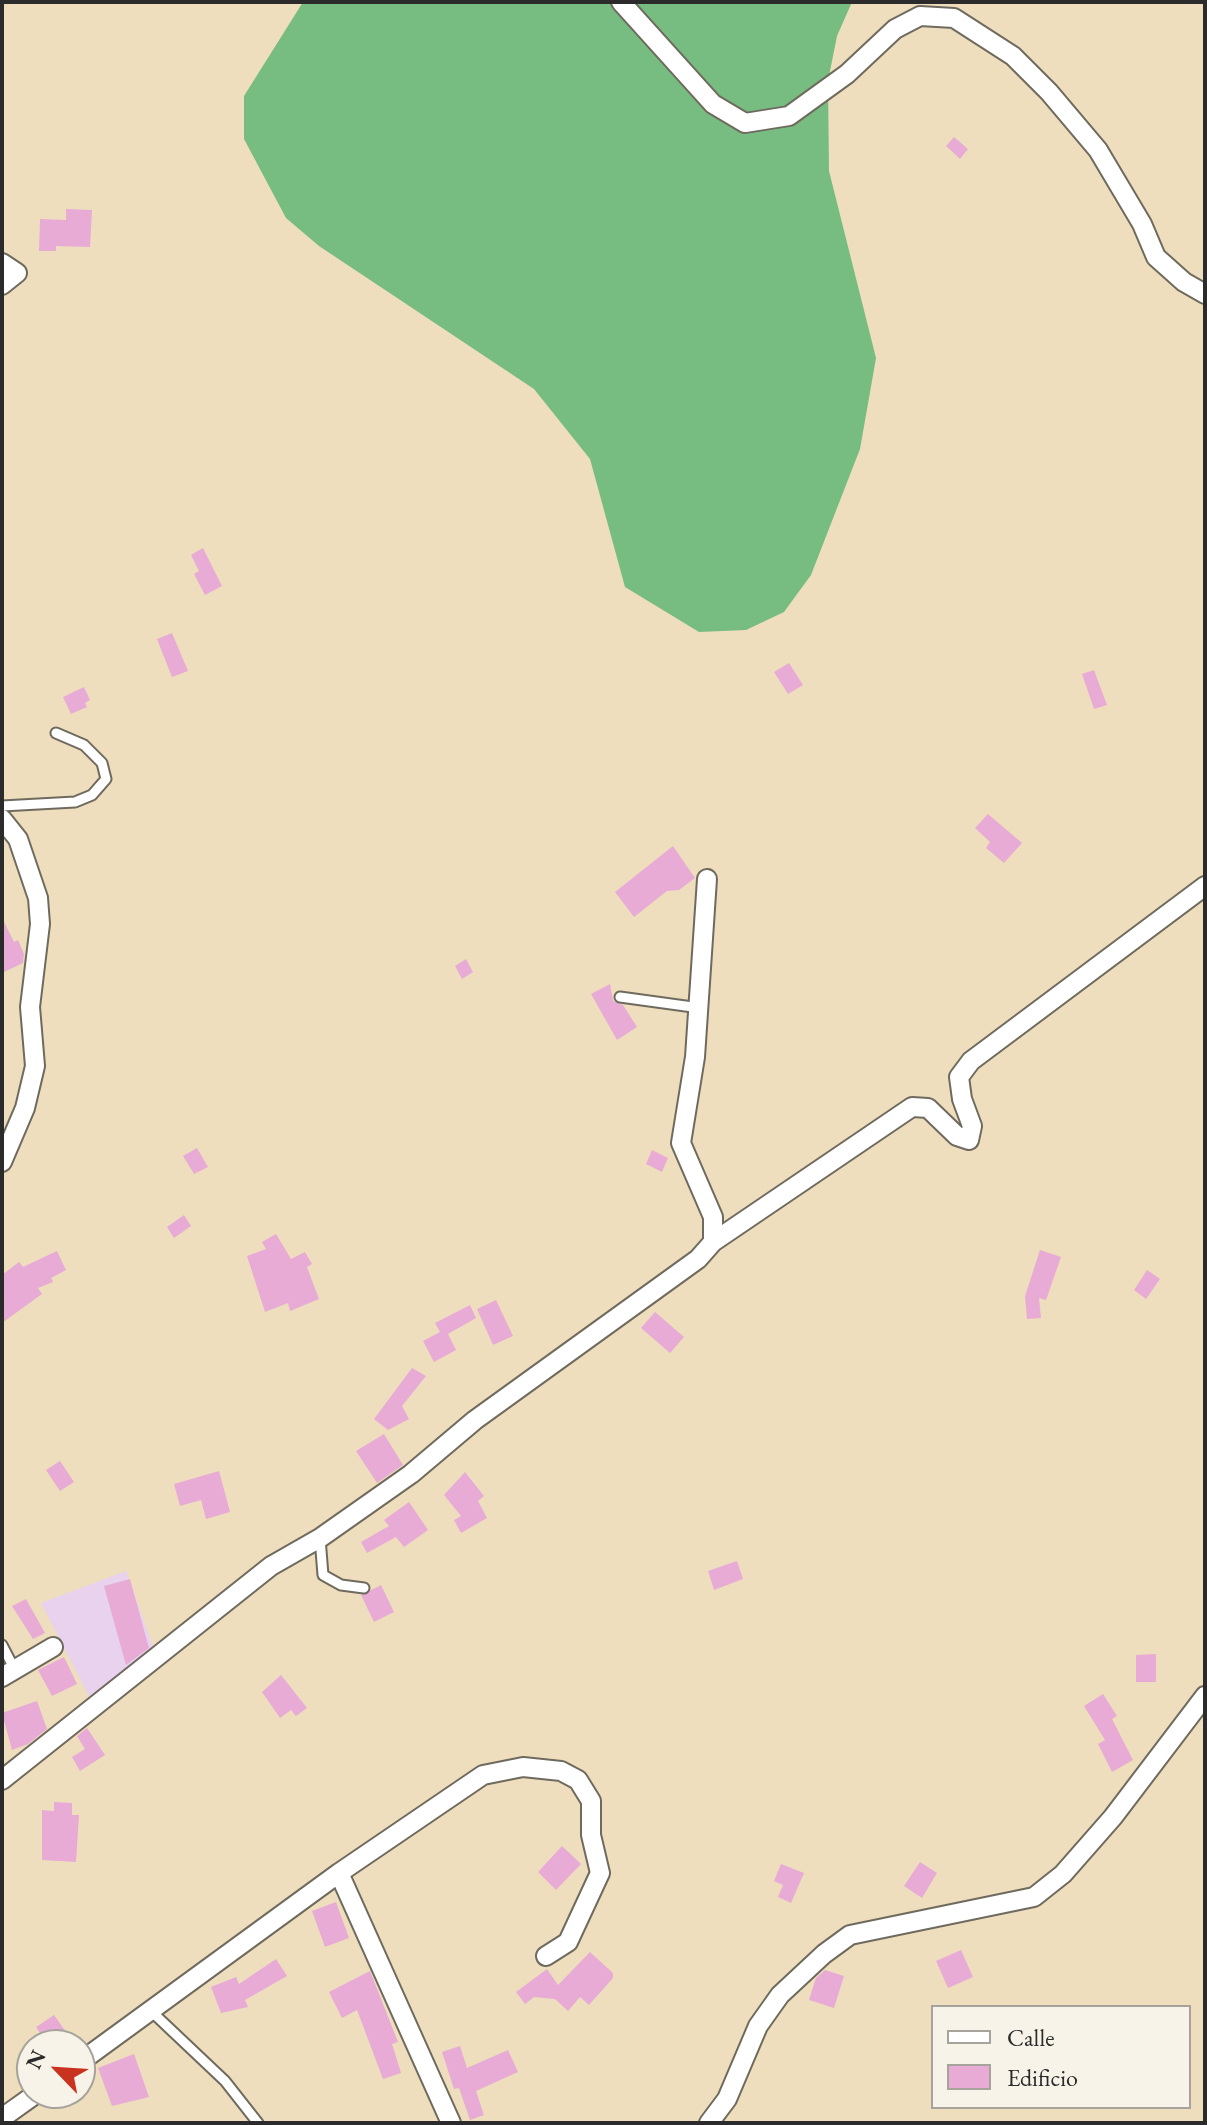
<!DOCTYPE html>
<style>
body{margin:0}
#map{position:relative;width:1207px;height:2125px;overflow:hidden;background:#eedebd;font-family:"EB Garamond",serif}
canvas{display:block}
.frame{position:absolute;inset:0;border:4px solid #2b2b2b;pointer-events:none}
.legend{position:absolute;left:931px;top:2005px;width:260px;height:104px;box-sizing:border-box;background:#f7f3e8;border:2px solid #a5a39c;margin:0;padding:10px 14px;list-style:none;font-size:24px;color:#2b2b2b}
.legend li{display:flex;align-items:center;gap:16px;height:40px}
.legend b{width:40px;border:2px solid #a5a39c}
.north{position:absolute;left:16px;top:2029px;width:80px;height:80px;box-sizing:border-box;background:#f7f3e8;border:2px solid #a5a39c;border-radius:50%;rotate:295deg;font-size:22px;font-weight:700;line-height:32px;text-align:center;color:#2b2b2b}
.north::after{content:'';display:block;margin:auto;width:28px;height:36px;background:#c8321e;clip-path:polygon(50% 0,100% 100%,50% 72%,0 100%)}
</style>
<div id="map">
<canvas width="1207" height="2125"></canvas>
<div class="frame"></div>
<ul class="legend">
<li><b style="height:10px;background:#fff"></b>Calle</li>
<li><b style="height:22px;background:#e7abd6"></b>Edificio</li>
</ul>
<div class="north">N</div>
</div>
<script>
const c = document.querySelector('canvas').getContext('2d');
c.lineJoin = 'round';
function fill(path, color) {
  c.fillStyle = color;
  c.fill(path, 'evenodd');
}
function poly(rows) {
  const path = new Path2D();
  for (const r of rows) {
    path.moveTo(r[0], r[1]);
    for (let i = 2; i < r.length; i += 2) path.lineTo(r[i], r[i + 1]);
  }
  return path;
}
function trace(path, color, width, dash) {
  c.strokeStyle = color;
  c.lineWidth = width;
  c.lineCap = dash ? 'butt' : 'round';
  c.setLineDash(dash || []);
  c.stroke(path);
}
const built = poly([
 [126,1571,155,1652,92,1702,41,1603]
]);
const forest = poly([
 [303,2,852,2,837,36,828,81,829,171,876,358,860,449,811,575,784,612,746,630,699,632,625,587,590,459,534,389,319,246,286,218,244,139,244,96]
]);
const building = poly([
 [954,137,968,149,960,159,946,146],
 [66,209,92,210,90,247,56,246,56,251,39,251,40,219,66,220],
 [203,548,222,586,205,595,194,574,199,571,191,555],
 [172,633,188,671,172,677,157,639],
 [789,663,803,685,788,694,774,672],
 [1094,670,1107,705,1094,709,1082,674],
 [84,687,90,700,85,703,87,707,71,714,63,697],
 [988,814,1022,843,1004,863,986,848,990,842,975,828],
 [673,846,695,878,679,890,667,891,634,917,615,892],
 [2,918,14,942,18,940,24,954,23,963,2,973],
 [466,959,473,972,462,979,455,966],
 [610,984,613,1001,623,1005,637,1027,617,1040,591,994],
 [197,1148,208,1167,194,1174,183,1156],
 [652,1150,668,1158,662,1172,646,1164],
 [184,1215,191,1226,174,1238,167,1227],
 [276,1234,291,1259,305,1252,312,1264,307,1267,319,1299,290,1311,288,1303,265,1312,247,1256,266,1249,262,1242],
 [1040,1250,1061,1257,1046,1300,1039,1298,1041,1318,1027,1319,1025,1296],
 [57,1251,66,1270,51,1278,53,1282,38,1288,42,1294,2,1323,2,1275,19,1262,23,1267],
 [1147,1270,1160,1279,1146,1299,1134,1290],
 [496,1300,513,1336,493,1345,477,1309],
 [470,1305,476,1318,448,1334,456,1350,434,1362,423,1341,440,1332,435,1323],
 [655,1312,684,1337,670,1353,641,1328],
 [412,1368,426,1376,402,1406,409,1419,388,1430,374,1419],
 [384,1434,403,1465,377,1483,356,1451],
 [60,1461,74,1482,60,1491,46,1470],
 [219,1471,230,1512,206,1519,201,1500,180,1506,174,1484],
 [465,1472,484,1496,478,1501,487,1518,461,1533,454,1520,461,1516,444,1495],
 [409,1502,428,1530,404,1547,396,1537,367,1553,361,1542,389,1526,384,1520],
 [737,1561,743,1579,714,1590,708,1571],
 [130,1579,149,1648,126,1665,104,1586],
 [381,1585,394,1612,374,1622,361,1595],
 [26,1599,45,1633,33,1639,12,1606],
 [1156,1654,1156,1682,1136,1682,1136,1655],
 [64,1657,77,1684,52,1696,38,1670],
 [281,1675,307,1708,296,1716,291,1710,280,1718,262,1692],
 [1103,1694,1117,1716,1112,1719,1133,1760,1112,1772,1098,1744,1105,1740,1084,1706],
 [37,1701,47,1729,28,1744,12,1750,2,1713],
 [87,1728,105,1755,80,1771,72,1757,85,1749,77,1736],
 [54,1802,72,1803,72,1815,79,1815,76,1862,42,1860,42,1810,54,1811],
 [562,1846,581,1864,556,1890,538,1872],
 [920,1862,937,1873,922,1898,904,1886],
 [781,1864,804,1873,791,1903,778,1897,783,1885,774,1881],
 [336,1902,349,1938,325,1947,312,1911],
 [961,1950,973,1977,948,1988,936,1961],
 [590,1952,613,1973,613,1978,589,2005,580,1997,568,2011,555,1999,534,1997,525,2004,516,1992,547,1969,558,1985],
 [276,1959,287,1976,245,2000,248,2007,221,2013,211,1987,236,1977,239,1984],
 [825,1970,844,1976,834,2008,809,2000,816,1978],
 [370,1971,398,2042,392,2044,401,2073,383,2079,357,2010,342,2018,329,1992],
 [54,2015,69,2036,57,2045,48,2045,36,2027],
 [460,2046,467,2068,508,2050,518,2072,476,2091,484,2115,470,2120,459,2088,454,2089,442,2052],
 [134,2054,149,2097,112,2106,98,2068]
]);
const lane = poly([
 [2,806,75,802,92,795,106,779,102,763,84,745,56,733],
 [620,997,700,1008],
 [320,1538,323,1575,341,1585,364,1588],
 [2,1645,15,1670],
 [151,2011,225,2081,258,2123]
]);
const street = poly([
 [621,2,713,104,745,123,789,116,847,74,895,29,920,16,954,18,1013,56,1049,92,1098,150,1142,224,1156,257,1184,282,1205,294],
 [2,263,17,273,2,285],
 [2,819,18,839,38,898,40,924,30,1007,35,1066,25,1108,2,1162],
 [713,1242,912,1107,928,1108,957,1136,969,1140,972,1126,962,1099,959,1077,971,1061,1205,886],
 [2,1677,53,1647],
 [2,1780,271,1566,320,1538,411,1474,475,1420,698,1259,713,1242,713,1217,681,1143,695,1057,707,879],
 [339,1873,483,1775,523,1767,561,1771,578,1780,591,1801,591,1835,600,1873,568,1942,546,1956],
 [80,2062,339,1873,451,2123],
 [2,2118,37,2093],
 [709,2123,727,2099,758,2026,780,1995,824,1954,850,1935,1034,1897,1063,1874,1113,1817,1205,1696]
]);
fill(built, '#e8d2ee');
fill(forest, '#77bc80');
fill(building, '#e7abd6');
trace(lane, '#6f6a5e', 13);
trace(street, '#6f6a5e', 22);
trace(lane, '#fff', 9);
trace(street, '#fff', 18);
</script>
